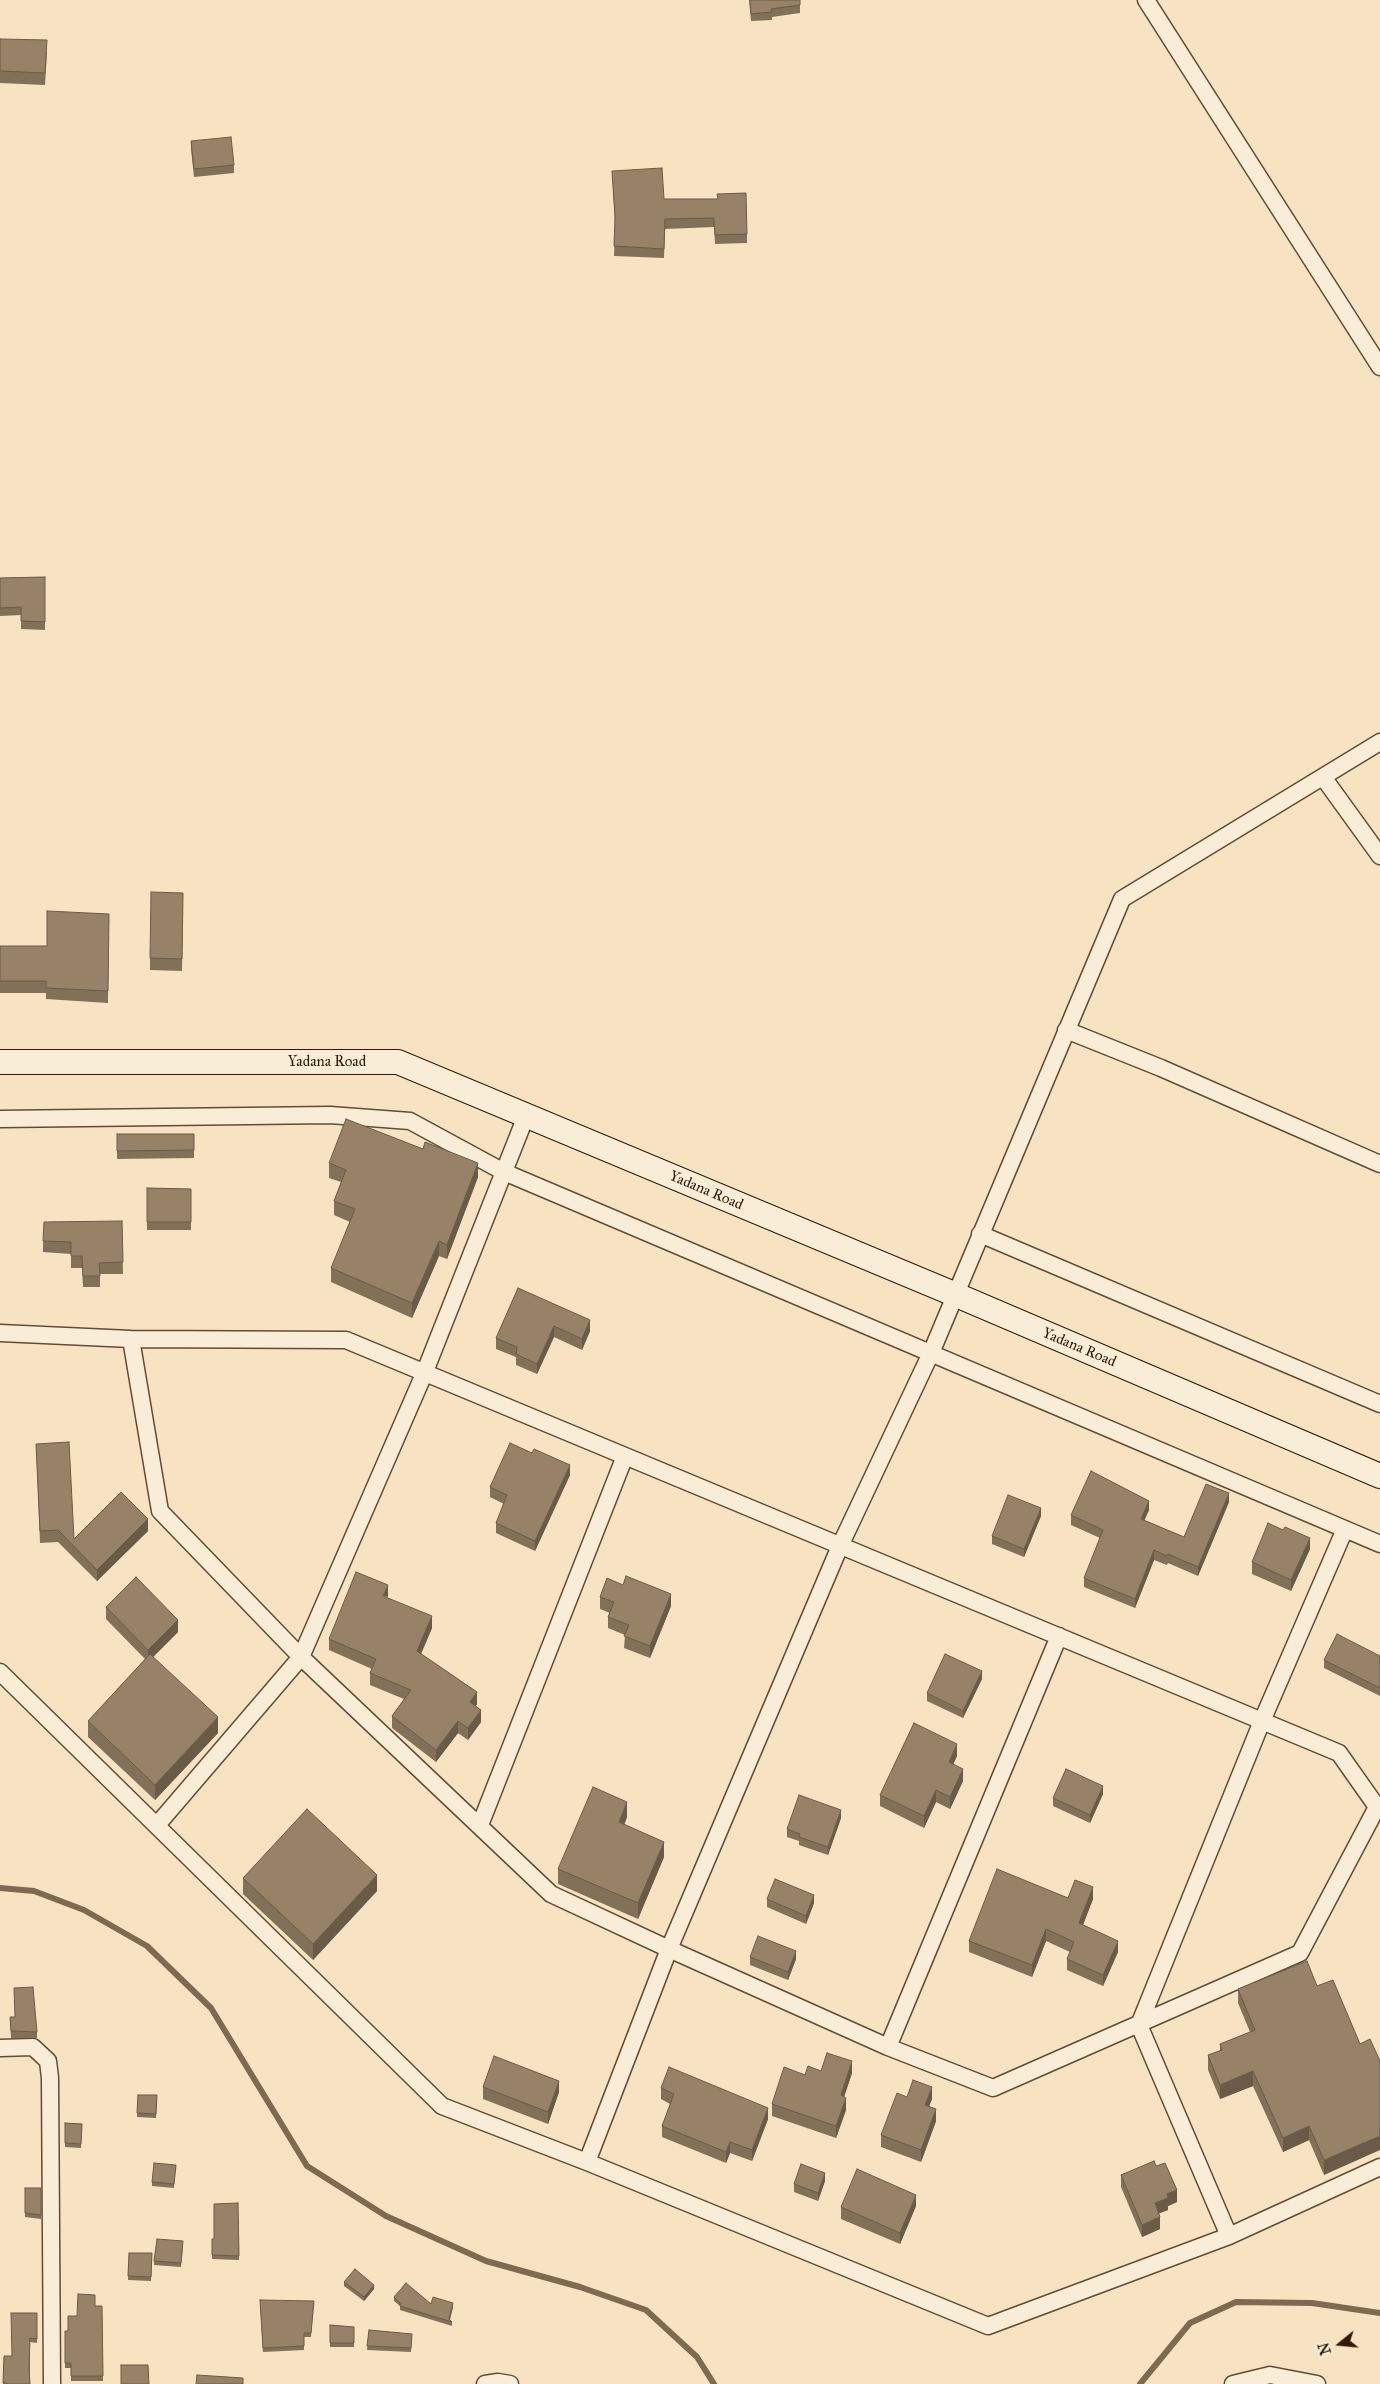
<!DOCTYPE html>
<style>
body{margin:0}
#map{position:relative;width:1380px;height:2384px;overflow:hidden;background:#f7e3c1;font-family:"IM FELL Great Primer",serif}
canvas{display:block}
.north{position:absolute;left:1315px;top:2319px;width:50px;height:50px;-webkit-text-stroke:4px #faedd7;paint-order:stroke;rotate:253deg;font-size:14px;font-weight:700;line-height:20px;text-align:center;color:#2f1907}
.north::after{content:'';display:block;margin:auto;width:18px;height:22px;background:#2f1907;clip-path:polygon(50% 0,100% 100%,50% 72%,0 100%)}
</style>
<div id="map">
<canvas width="1380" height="2384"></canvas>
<div class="north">N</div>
</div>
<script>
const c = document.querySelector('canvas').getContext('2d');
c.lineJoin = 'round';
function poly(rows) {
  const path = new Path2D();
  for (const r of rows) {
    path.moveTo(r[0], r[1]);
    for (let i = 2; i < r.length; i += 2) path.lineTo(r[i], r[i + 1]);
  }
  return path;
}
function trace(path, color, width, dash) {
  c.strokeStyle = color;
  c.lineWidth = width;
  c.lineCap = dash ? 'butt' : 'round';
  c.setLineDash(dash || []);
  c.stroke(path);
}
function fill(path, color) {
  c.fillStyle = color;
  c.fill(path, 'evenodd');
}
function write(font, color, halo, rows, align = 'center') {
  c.font = font + ' "IM FELL Great Primer",serif';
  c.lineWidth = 4;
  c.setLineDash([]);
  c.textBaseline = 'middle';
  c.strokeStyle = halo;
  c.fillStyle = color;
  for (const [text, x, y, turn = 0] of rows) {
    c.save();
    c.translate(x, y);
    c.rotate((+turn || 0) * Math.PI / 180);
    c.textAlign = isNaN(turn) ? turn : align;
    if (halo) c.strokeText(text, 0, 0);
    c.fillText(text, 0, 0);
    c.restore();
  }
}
const stream = poly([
 [0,1888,34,1891,84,1910,147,1946,211,2008,307,2166,386,2216,486,2261,580,2287,646,2310,697,2357,714,2384],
 [1140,2384,1190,2323,1236,2302,1312,2303,1380,2313]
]);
const minor = poly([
 [1146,0,1380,367],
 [1323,777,1380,856],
 [1066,1030,1161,1068,1380,1164],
 [0,1119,330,1115,410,1121,504,1172,1380,1544],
 [980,1234,1380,1404],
 [0,1333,131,1339,346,1340,1339,1753,1377,1807,1300,1953,993,2088,888,2047,669,1949,551,1894,301,1657,160,1511,131,1339],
 [0,1672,442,2106,587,2162,988,2326,1229,2236,1380,2167],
 [157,1825,301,1657,424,1374,526,1116],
 [480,1825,625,1456],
 [888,2047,1059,1636],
 [0,2048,33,2047,48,2061,50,2078,52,2384],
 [587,2162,669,1949,840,1546,931,1353,1122,899,1380,742],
 [1229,2236,1139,2025,1262,1721,1345,1529],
 [485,2384,498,2382,510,2384],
 [1233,2384,1270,2375,1317,2384]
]);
const secondary = poly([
 [0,1062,398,1062,954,1294,1380,1476]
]);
const wall = poly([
 [749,0,800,0,800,13,772,17,772,20,751,21],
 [0,39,47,52,45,85,0,83],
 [191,141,234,165,234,173,194,177,191,149],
 [612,171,664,199,717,199,747,234,747,243,715,244,714,227,665,229,664,258,614,256,615,223],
 [45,577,45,630,21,629,21,615,0,616,0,578],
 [183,905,182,971,150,970,150,958],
 [109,914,108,1003,46,999,46,993,0,993,0,946,47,946],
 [117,1134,194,1134,194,1158,117,1159],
 [329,1163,478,1177,447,1259,439,1256,412,1318,331,1282,331,1268,350,1222,334,1215,334,1201,341,1182,329,1178],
 [147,1188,191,1189,191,1230,147,1230],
 [122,1221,123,1274,100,1274,100,1287,83,1287,82,1268,71,1268,71,1254,43,1252,43,1241],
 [518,1288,590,1331,582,1350,554,1337,537,1374,516,1365,516,1357,496,1349,496,1338],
 [36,1444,74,1539,148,1531,97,1581,58,1542,40,1543],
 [570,1475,535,1551,496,1533,496,1523,504,1504,490,1497,490,1487],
 [1229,1502,1198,1576,1168,1563,1167,1565,1154,1560,1135,1608,1084,1587,1084,1578,1100,1538,1071,1525,1071,1515,1149,1510,1144,1520,1184,1537],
 [1041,1516,1024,1557,992,1544,992,1536],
 [1283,1530,1310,1549,1291,1591,1252,1574,1252,1562],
 [600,1597,671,1606,650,1658,624,1648,625,1635,608,1628,608,1617,610,1613,600,1609],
 [388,1598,432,1628,421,1654,477,1704,476,1706,481,1722,468,1740,458,1733,436,1762,392,1728,392,1716,404,1699,370,1685,370,1673,372,1669,329,1650,329,1639],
 [106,1607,178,1632,153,1657,218,1733,155,1800,88,1737,88,1721,145,1659,106,1619],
 [1380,1656,1380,1696,1324,1668,1324,1660],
 [982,1679,963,1718,927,1701,927,1693],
 [957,1756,953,1764,963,1781,950,1809,936,1802,924,1828,880,1806,880,1795],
 [1103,1794,1090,1823,1053,1806,1053,1798],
 [627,1817,624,1825,664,1857,638,1919,558,1884,558,1869],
 [841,1818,828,1855,799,1845,799,1841,787,1837,787,1829],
 [243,1878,377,1891,313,1960,243,1894],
 [1068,1898,1093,1899,1083,1925,1118,1952,1103,1986,1067,1970,1067,1959,1070,1952,1046,1941,1032,1977,969,1952,969,1941],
 [767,1899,814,1903,806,1924,767,1907],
 [750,1957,796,1959,788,1980,750,1965],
 [1333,1980,1324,2175,1309,2140,1283,2152,1253,2086,1220,2099,1208,2070,1208,2055,1220,2051,1220,2044,1250,2032,1238,2003,1238,1989,1317,1986],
 [10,2017,14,2017,37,2032,37,2038,11,2038],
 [821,2071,852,2073,844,2097,846,2110,836,2138,772,2116,772,2104],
 [483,2087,559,2092,548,2124,483,2099],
 [661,2088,768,2119,752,2161,730,2153,726,2163,662,2137,662,2126,670,2104,661,2099],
 [138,2095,157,2095,156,2118,137,2117],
 [907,2097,932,2099,929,2106,936,2121,921,2162,881,2147,881,2135],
 [65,2123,82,2124,81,2148,65,2147],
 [176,2165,174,2188,152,2186,152,2182],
 [1156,2166,1177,2202,1168,2206,1168,2210,1159,2213,1160,2229,1142,2237,1121,2187,1121,2175],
 [825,2181,818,2201,794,2192,794,2184],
 [25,2188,41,2188,41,2219,25,2217],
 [238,2203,239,2260,212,2259,212,2239,214,2239],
 [916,2206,900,2244,841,2219,841,2207],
 [183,2245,181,2267,154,2265,154,2261],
 [129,2253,152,2253,151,2281,128,2280],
 [344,2282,374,2289,364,2301,344,2286],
 [394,2297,431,2304,453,2307,450,2320,452,2322,452,2326,400,2310,400,2306,394,2301],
 [314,2301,311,2337,304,2337,304,2350,263,2352,260,2304],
 [95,2306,102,2306,103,2381,71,2381,71,2368,65,2368,65,2331,68,2331,77,2316],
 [37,2313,37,2343,30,2342,30,2384,3,2384,4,2356,11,2356],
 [330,2325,354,2327,354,2347,330,2347],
 [369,2330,412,2334,411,2352,367,2350]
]);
const shadedWall = poly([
 [478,1163,478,1177,447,1259,447,1245],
 [439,1241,439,1256,412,1318,412,1303],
 [590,1320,590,1331,582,1350,582,1339],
 [554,1326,554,1337,537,1374,537,1364],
 [570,1465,570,1475,535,1551,535,1541],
 [1229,1493,1229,1502,1198,1576,1198,1567],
 [1149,1501,1149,1510,1141,1528,1141,1519],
 [1041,1508,1041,1516,1024,1557,1024,1549],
 [148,1519,148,1531,97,1581,97,1570],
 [1310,1538,1310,1549,1291,1591,1291,1580],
 [1154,1550,1154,1560,1135,1608,1135,1599],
 [388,1585,388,1597,383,1596],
 [671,1594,671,1606,650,1658,650,1646],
 [432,1616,432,1628,417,1663,417,1651],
 [178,1620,178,1632,148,1662,148,1650],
 [982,1671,982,1679,963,1718,963,1711],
 [477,1692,477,1704,470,1714,470,1702],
 [481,1710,481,1722,468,1740,468,1728],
 [218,1717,218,1733,155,1800,155,1785],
 [458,1721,458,1733,436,1762,436,1750],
 [957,1744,957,1756,949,1774,949,1762],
 [963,1769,963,1781,950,1809,950,1797],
 [1103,1786,1103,1794,1090,1823,1090,1815],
 [936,1790,936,1802,924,1828,924,1816],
 [627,1802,627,1817,619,1838,619,1822],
 [841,1810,841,1818,828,1855,828,1847],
 [664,1842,664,1857,638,1919,638,1903],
 [377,1875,377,1891,313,1960,313,1944],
 [1093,1887,1093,1899,1079,1935,1079,1923],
 [814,1895,814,1903,806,1924,806,1916],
 [1046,1929,1046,1941,1032,1977,1032,1965],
 [1118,1941,1118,1952,1103,1986,1103,1975],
 [796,1951,796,1959,788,1980,788,1972],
 [852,2061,852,2073,841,2106,841,2095],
 [1253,2071,1253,2086,1220,2099,1220,2085],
 [559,2081,559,2092,548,2124,548,2112],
 [932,2087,932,2099,925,2117,925,2105],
 [846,2098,846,2110,836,2138,836,2126],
 [768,2108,768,2119,752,2161,752,2150],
 [936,2109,936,2121,921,2162,921,2150],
 [1309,2126,1309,2140,1283,2152,1283,2138],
 [1380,2136,1380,2150,1324,2175,1324,2160],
 [730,2142,730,2153,726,2163,726,2152],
 [825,2173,825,2181,818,2201,818,2193],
 [1177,2190,1177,2202,1168,2206,1168,2210,1155,2215,1155,2203,1167,2194],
 [916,2195,916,2206,900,2244,900,2233],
 [1160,2217,1160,2229,1142,2237,1142,2225],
 [374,2285,374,2289,364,2301,364,2297],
 [453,2303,453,2307,449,2321,449,2319]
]);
const building = poly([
 [750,0,800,0,800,5,771,9,772,12,751,14,750,0],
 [0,39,47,40,45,73,0,71,0,39],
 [231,137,234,165,194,169,191,141,231,137],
 [662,168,664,199,718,199,717,194,746,193,747,234,715,235,714,218,665,219,664,249,614,246,615,217,612,171,662,168],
 [45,577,45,622,21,621,21,607,0,608,0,578,45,577],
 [151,892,183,893,182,959,150,958,151,892],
 [47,911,109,914,108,991,46,988,46,981,0,981,0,946,47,946,47,911],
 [346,1119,423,1149,425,1142,478,1163,447,1245,439,1241,412,1303,331,1268,355,1209,334,1201,346,1170,329,1163,346,1119],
 [117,1134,194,1134,194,1150,117,1151,117,1134],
 [147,1188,191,1189,191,1222,147,1222,147,1188],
 [122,1221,123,1262,99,1263,100,1276,83,1276,82,1256,71,1256,71,1242,43,1241,44,1222,122,1221],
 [518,1288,590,1320,582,1339,554,1326,537,1364,516,1354,517,1347,496,1338,518,1288],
 [69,1442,74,1539,121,1492,148,1519,97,1570,58,1530,40,1531,36,1444,69,1442],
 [510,1443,532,1453,534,1449,570,1465,535,1541,496,1523,507,1495,490,1487,510,1443],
 [1091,1471,1149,1501,1141,1519,1184,1537,1206,1484,1229,1493,1198,1567,1168,1554,1167,1556,1154,1550,1135,1599,1084,1578,1103,1530,1071,1515,1091,1471],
 [1008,1495,1041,1508,1024,1549,992,1536,1008,1495],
 [1268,1523,1283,1530,1285,1527,1310,1538,1291,1580,1252,1562,1268,1523],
 [356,1572,388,1585,383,1596,432,1616,417,1651,477,1692,470,1702,481,1710,468,1728,458,1721,436,1750,392,1716,411,1690,370,1673,376,1659,329,1639,356,1572],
 [626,1576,671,1594,650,1646,624,1636,629,1625,608,1617,614,1602,600,1597,607,1578,623,1585,626,1576],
 [136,1577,178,1620,148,1650,106,1607,136,1577],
 [1337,1634,1380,1656,1380,1688,1324,1660,1337,1634],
 [150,1654,218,1717,155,1785,88,1721,150,1654],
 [945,1654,982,1671,963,1711,927,1693,945,1654],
 [914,1723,957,1744,949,1762,963,1769,950,1797,936,1790,924,1816,880,1795,914,1723],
 [1066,1769,1103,1786,1090,1815,1053,1798,1066,1769],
 [593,1787,627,1802,619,1822,664,1842,638,1903,558,1869,593,1787],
 [799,1795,841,1810,828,1847,799,1837,800,1834,787,1829,799,1795],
 [307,1809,377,1875,313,1944,243,1878,307,1809],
 [997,1869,1068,1898,1075,1880,1093,1887,1079,1923,1118,1941,1103,1975,1067,1959,1074,1942,1046,1929,1032,1965,969,1941,997,1869],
 [775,1879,814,1895,806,1916,767,1899,775,1879],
 [758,1936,796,1951,788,1972,750,1957,758,1936],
 [1307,1961,1317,1986,1333,1980,1360,2044,1370,2039,1380,2061,1380,2136,1324,2160,1309,2126,1283,2138,1253,2071,1220,2085,1208,2055,1222,2050,1220,2044,1255,2030,1238,1989,1307,1961],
 [33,1987,37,2032,11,2031,10,2017,15,2017,14,1988,33,1987],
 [827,2053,852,2061,841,2095,846,2098,836,2126,772,2104,784,2067,805,2075,808,2066,821,2071,827,2053],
 [494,2056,559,2081,548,2112,483,2087,494,2056],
 [669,2067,768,2108,752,2150,730,2142,726,2152,662,2126,674,2094,661,2088,669,2067],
 [913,2080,932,2087,925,2105,936,2109,921,2150,881,2135,897,2093,907,2097,913,2080],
 [138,2095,157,2095,156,2114,137,2113,138,2095],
 [65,2123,82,2124,81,2144,65,2143,65,2123],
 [1154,2161,1156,2166,1165,2163,1177,2190,1167,2194,1168,2198,1155,2203,1160,2217,1142,2225,1121,2175,1154,2161],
 [154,2163,176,2165,174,2184,152,2182,154,2163],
 [801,2164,825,2173,818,2193,794,2184,801,2164],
 [857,2169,916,2195,900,2233,841,2207,857,2169],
 [25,2188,41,2188,41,2215,25,2213,25,2188],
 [238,2203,239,2256,212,2255,212,2239,214,2239,214,2204,238,2203],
 [157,2239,183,2241,181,2263,154,2261,157,2239],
 [129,2253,152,2253,151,2277,128,2276,129,2253],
 [355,2269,374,2285,364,2297,344,2282,355,2269],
 [406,2283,431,2304,433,2297,453,2303,449,2319,452,2322,400,2306,400,2303,394,2297,406,2283],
 [78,2294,95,2295,95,2306,102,2306,103,2376,71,2376,71,2363,65,2363,65,2331,68,2331,68,2316,77,2316,78,2294],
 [260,2300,314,2301,311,2333,304,2333,304,2346,263,2348,260,2300],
 [11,2313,37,2313,37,2339,30,2338,29,2368,30,2384,7,2384,7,2383,3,2383,4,2356,12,2356,11,2313],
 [330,2325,354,2327,354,2343,330,2343,330,2325],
 [369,2330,412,2334,411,2348,367,2346,369,2330],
 [121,2365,148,2365,149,2384,121,2384,121,2365],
 [197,2375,243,2378,243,2384,196,2384,197,2375]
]);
const streetNames = [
 ["Yadana Road",327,1062],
 ["Yadana Road",706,1191,23],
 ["Yadana Road",1079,1348,23]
];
trace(stream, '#7e6951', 6);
trace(minor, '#614c36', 19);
trace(secondary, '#2f1907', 26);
trace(minor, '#faedd7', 16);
trace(secondary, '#faedd7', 24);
fill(wall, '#827059');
fill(shadedWall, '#6a5b49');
fill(building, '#978268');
trace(building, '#6a5b49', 1);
write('15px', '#2f1907', '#faedd7', streetNames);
</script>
